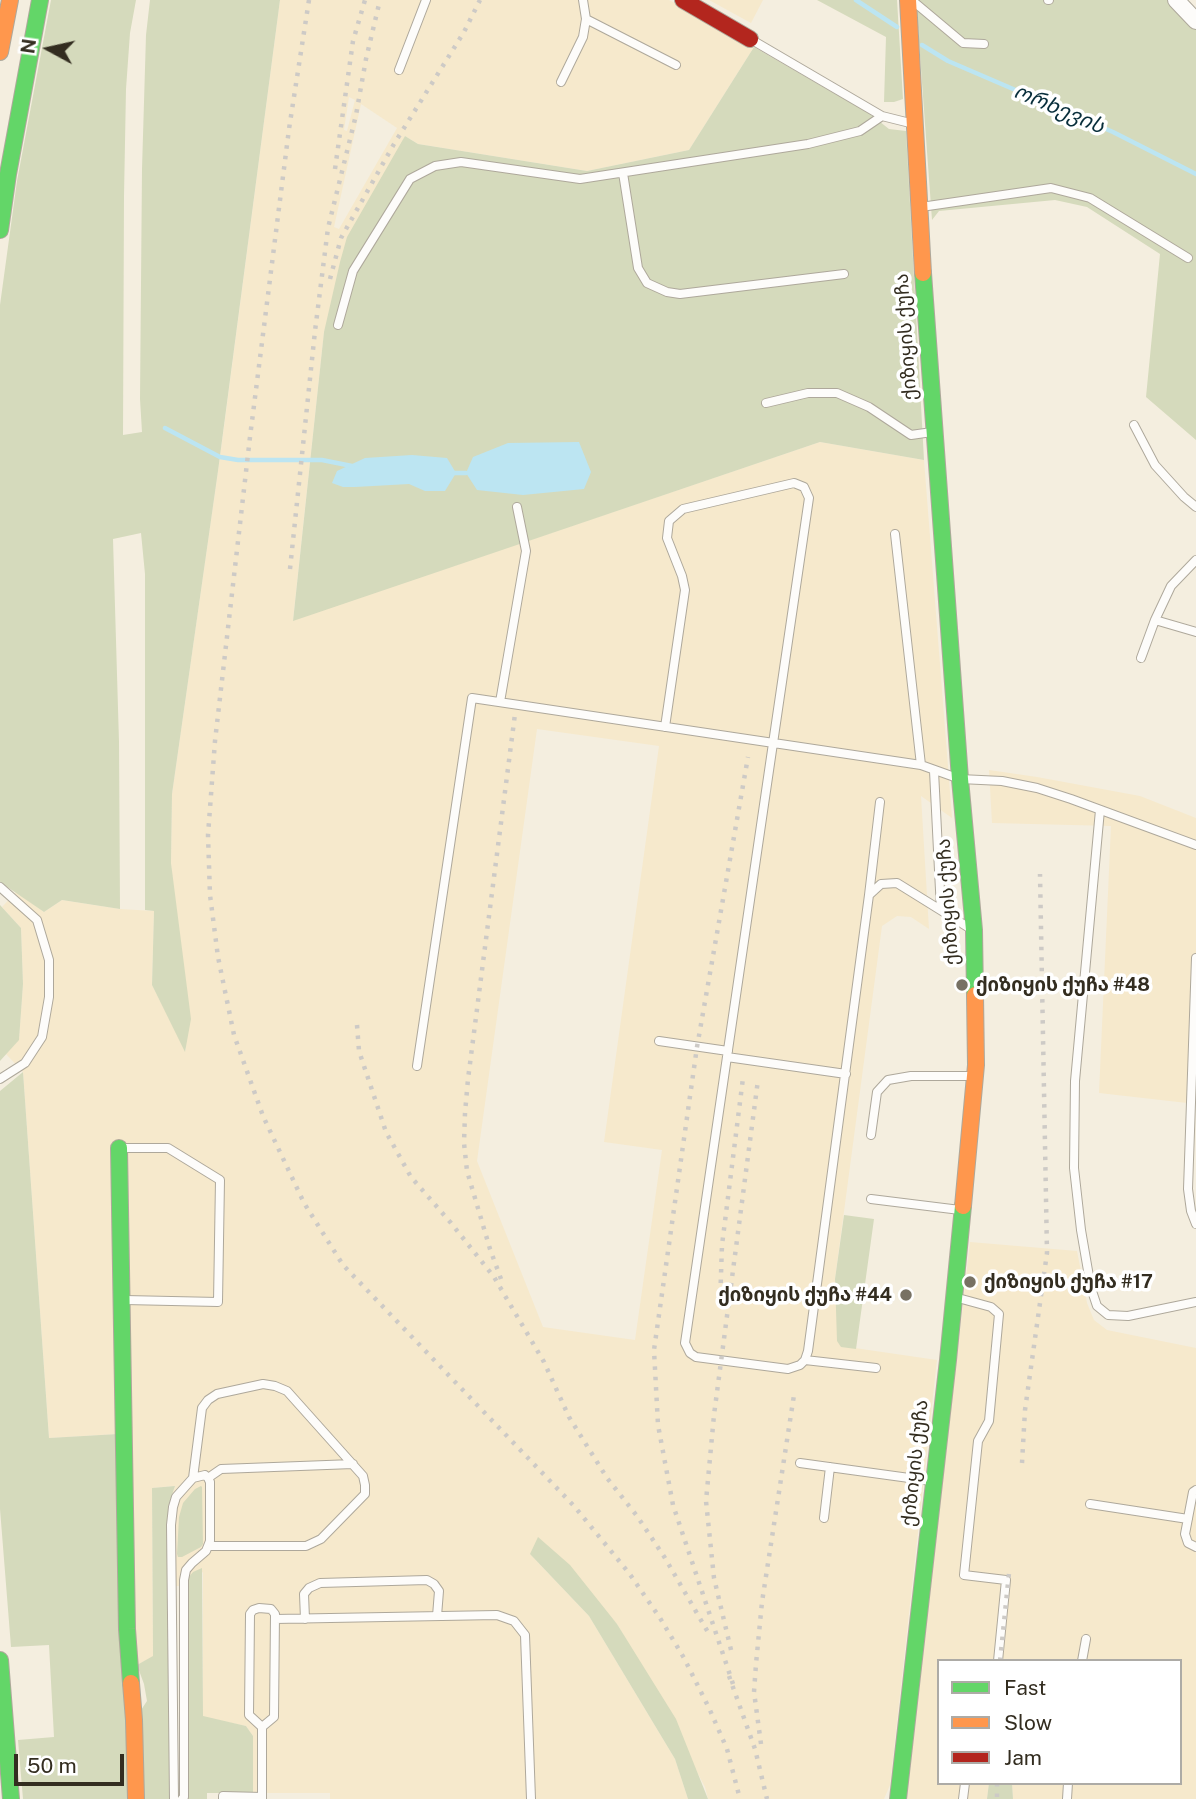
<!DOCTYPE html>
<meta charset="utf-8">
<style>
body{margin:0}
#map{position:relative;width:1196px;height:1799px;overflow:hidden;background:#f4eedf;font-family:"Public Sans",sans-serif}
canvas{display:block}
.legend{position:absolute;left:937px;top:1659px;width:245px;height:126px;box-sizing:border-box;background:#fff;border:2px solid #adaba6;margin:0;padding:9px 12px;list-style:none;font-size:21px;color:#332d20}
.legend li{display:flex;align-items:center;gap:14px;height:35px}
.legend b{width:35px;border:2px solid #adaba6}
.north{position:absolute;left:14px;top:14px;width:70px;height:70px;-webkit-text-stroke:5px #fff;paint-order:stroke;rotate:278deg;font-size:19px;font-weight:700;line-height:28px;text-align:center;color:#332d20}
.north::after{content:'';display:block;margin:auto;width:24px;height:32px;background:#332d20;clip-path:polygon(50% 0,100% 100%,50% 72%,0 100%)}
.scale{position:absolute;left:14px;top:1754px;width:110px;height:32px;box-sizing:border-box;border:4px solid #332d20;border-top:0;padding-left:9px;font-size:21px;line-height:24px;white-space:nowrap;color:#332d20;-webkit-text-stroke:5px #fff;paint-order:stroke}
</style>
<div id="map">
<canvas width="1196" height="1799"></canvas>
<ul class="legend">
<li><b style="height:9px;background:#63d668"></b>Fast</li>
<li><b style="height:9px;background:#ff974d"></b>Slow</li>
<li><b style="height:9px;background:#b3261e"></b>Jam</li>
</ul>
<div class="north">N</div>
<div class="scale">50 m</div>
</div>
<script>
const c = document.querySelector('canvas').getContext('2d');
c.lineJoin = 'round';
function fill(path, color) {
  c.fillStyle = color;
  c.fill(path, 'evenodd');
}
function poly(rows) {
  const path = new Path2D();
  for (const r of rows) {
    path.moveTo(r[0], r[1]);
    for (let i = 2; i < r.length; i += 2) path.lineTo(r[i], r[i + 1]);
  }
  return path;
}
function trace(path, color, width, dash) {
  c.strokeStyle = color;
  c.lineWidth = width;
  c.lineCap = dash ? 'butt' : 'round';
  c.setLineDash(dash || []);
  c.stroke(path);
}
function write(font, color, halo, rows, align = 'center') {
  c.font = font + ' "Public Sans","Noto Sans Georgian",sans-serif';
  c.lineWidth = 7;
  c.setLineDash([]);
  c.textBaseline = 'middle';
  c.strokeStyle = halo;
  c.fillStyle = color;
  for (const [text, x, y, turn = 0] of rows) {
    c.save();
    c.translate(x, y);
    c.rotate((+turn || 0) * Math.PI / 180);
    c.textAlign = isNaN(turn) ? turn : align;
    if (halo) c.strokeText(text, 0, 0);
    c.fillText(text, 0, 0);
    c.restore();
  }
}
const built = poly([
 [280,0,669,0,754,47,689,150,587,171,418,144,405,136,324,332,293,620,820,442,924,460,952,818,921,796,929,929,911,917,897,916,882,926,835,1279,841,1346,937,1360,890,1785,884,1799,708,1799,705,1787,617,1624,530,1554,589,1616,675,1759,688,1799,330,1799,330,1793,253,1793,253,1736,246,1726,203,1717,203,1572,187,1586,168,1586,168,1507,175,1486,152,1488,153,1657,137,1665,118,1434,49,1438,23,1072,6,1054,19,1039,23,984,21,928,2,907,16,892,44,912,62,900,120,909,154,911,152,985,186,1051,171,863,172,794,220,457],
 [349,97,355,100,347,131,344,130],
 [361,104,397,128,339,229,334,227],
 [537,729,659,746,604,1142,662,1150,635,1340,543,1327,477,1161],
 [709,0,763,0,751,23],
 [989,770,1037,777,1140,796,1196,818,1196,1104,1099,1093,1111,826,992,823],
 [970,1242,1077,1251,1087,1303,1094,1320,1107,1330,1196,1348,1196,1799,1013,1799,1012,1783,1180,1783,1180,1661,939,1661,939,1783,989,1783,987,1799,907,1799]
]);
const green = poly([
 [51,0,136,0,130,33,126,89,124,196,123,435,142,432,140,399,142,169,146,35,150,0,280,0,218,471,172,794,171,863,191,1019,185,1052,152,985,154,911,145,910,145,574,141,533,113,539,119,742,120,909,62,900,44,912,0,882,0,305,17,181],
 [817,0,897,0,903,99,894,102,884,102,886,37],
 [916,0,1043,0,1046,4,1054,0,1172,0,1196,26,1196,440,1146,397,1160,254,1087,207,1055,200,939,211,932,220],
 [754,47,870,114,889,129,906,131,924,460,820,442,293,621,324,332,340,262,347,237,405,136,418,144,587,171,689,150],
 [0,905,21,928,23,984,19,1040,0,1061],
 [23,1072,49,1438,118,1434,129,1799,23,1799,18,1740,54,1737,49,1645,11,1647,0,1509,0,1091],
 [844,1215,874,1219,856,1349,841,1347,837,1341,835,1279],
 [175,1486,168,1507,170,1799,143,1799,137,1716,147,1701,144,1684,137,1665,153,1656,152,1488],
 [201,1486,202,1487,203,1544,201,1547,182,1557,178,1557,177,1554,179,1517,183,1503,195,1489],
 [538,1537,570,1565,617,1624,676,1719,708,1799,688,1799,675,1759,589,1616,530,1554],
 [202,1568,203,1716,246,1726,253,1736,253,1793,207,1793,207,1799,188,1799,187,1586,188,1578,193,1572],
 [989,1783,1012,1783,1013,1799,987,1799]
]);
const water = poly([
 [579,442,591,472,584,489,523,495,477,490,466,473,473,457,508,443],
 [412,455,447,458,456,473,445,491,425,491,409,484,355,487,343,487,332,483,337,471,365,458]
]);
const stream = poly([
 [856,0,897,27],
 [922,45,948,61,1113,132,1196,174],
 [165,428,220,457,238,460,322,460,352,466],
 [451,473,466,473]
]);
const lane = poly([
 [1048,0,1049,0],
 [914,2,963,43,984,44],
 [586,19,676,65],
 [752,40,882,116,910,123],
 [399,70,426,0],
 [561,82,583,37,586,19,583,0],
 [623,173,638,268,647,283,667,292,680,294,844,274],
 [921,207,1051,188,1090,198,1188,258],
 [338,325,353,271,410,179,435,166,461,162,580,179,808,144,860,131,882,116],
 [766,403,808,393,837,393,869,407,911,435,932,432],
 [1134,425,1155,465,1184,497,1196,507],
 [895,534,921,765],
 [1155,620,1196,632],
 [1141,658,1155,620,1171,586,1196,560],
 [500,702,526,551,517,507],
 [665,727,685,590,682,576,667,538,669,521,683,509,794,483,804,487,809,498,685,1343,690,1353,696,1357,788,1369,800,1365,805,1360,808,1351,869,895,881,884,897,883,971,929],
 [934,771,941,910],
 [1100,810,1075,1081,1074,1168,1081,1230,1091,1288,1097,1306,1108,1315,1128,1316,1196,1302],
 [0,887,37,920,49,960,49,997,42,1037,25,1063,0,1079],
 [869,895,880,802],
 [1196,958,1188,1189,1191,1211,1196,1224],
 [659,1041,728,1051],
 [727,1057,846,1074],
 [417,1066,472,698,921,765,960,779,1002,781,1037,788,1071,799,1196,845],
 [871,1135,877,1092,888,1080,911,1076,972,1076],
 [121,1148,168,1148,220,1180,218,1302,125,1300],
 [871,1199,960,1210],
 [958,1298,991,1307,999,1314,989,1421,978,1441,964,1575,1006,1580,998,1661],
 [805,1360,876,1368],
 [800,1463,931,1481],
 [193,1478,202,1408,208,1400,217,1394,263,1384,275,1386,287,1391,363,1476,365,1485,365,1494,321,1539,306,1546,209,1546],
 [208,1478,221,1469,353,1464],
 [1196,1490,1193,1492,1185,1534,1188,1543,1196,1547],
 [1090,1504,1188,1519],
 [824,1518,830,1467],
 [275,1619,497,1615,514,1621,525,1635,531,1799],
 [305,1619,304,1594,309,1588,320,1583,427,1580,434,1584,439,1591,437,1616],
 [1082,1661,1086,1639],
 [262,1727,249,1715,250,1614,253,1610,259,1608,271,1609,275,1614,274,1717,262,1727,262,1799],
 [174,1799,171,1525,173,1507,176,1497,193,1478,205,1475,208,1478,210,1482,210,1541,206,1551,192,1563,186,1570,184,1580,184,1797,182,1799],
 [223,1799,223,1796,262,1797],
 [963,1799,965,1783],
 [1067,1799,1068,1783]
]);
const street = poly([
 [1176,0,1196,21]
]);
const fast = poly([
 [0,230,8,174,40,0],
 [923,273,960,779,974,930,975,995],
 [119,1148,127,1629,131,1683],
 [0,1660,11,1799],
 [898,1799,948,1360,963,1206]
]);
const slow = poly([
 [908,0,923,273],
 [0,52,10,0],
 [963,1206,976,1065,975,995],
 [131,1683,134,1720,136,1799]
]);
const jam = poly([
 [683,0,750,39]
]);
const rail = poly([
 [309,0,289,129,250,437,215,741,208,835,210,895,218,957,234,1035,263,1116,304,1203,343,1265,574,1506,629,1573,660,1618,684,1658,709,1708,727,1749,740,1799],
 [335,169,353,41,365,0],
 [330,279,341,238,394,144,464,32,480,0],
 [290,569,315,331,328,228,356,115,366,59,380,0],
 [357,1025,359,1051,386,1132,411,1177,451,1223,494,1277,544,1362,569,1417,607,1478,637,1516,665,1558,709,1634],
 [501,1279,490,1249,467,1171,464,1143,465,1113,468,1079,515,714],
 [720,1304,722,1245,743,1078],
 [1022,1463,1025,1410,1047,1253,1040,874],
 [731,1650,714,1578,706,1501,714,1415,758,1080],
 [1000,1661,1009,1573],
 [729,1676,755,1749,767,1799],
 [733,1684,673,1505,658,1425,654,1350,697,1047,748,757],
 [761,1744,754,1692,756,1664,762,1602,794,1395],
 [997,1783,997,1799]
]);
const markers = [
 [962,985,7,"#777163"],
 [970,1282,7,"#777163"],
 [906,1295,7,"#777163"]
];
const streetNames = [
 ["ქიზიყის ქუჩა",906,337,-94],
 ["ქიზიყის ქუჩა",948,902,-94],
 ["ქიზიყის ქუჩა",915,1463,-84]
];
const poiNames = [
 ["ქიზიყის ქუჩა #48",976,985],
 ["ქიზიყის ქუჩა #17",984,1282],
 ["ქიზიყის ქუჩა #44",892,1295,"right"]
];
const waterNames = [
 ["ორხევის",1059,109,23]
];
fill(built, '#f6e9cc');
fill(green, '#d5dabc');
fill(water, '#bce5f2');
trace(stream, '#bce5f2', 4.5);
trace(lane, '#aea89b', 10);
trace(street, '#aea89b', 18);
trace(fast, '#aea89b', 18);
trace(slow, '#aea89b', 18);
trace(jam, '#aea89b', 18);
trace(lane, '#fdfcfa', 8);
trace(street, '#fdfcfa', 16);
trace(fast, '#63d668', 16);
trace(slow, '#ff974d', 16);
trace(jam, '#b3261e', 16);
trace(rail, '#cdcac6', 4.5, [3.5, 7]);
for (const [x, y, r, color] of markers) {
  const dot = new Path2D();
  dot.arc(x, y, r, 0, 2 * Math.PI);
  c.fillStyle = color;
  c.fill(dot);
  trace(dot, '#fff', 2.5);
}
write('19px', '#332d20', '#fff', streetNames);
write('bold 19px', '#332d20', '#fff', poiNames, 'left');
write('italic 21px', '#082e3b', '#fff', waterNames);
</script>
